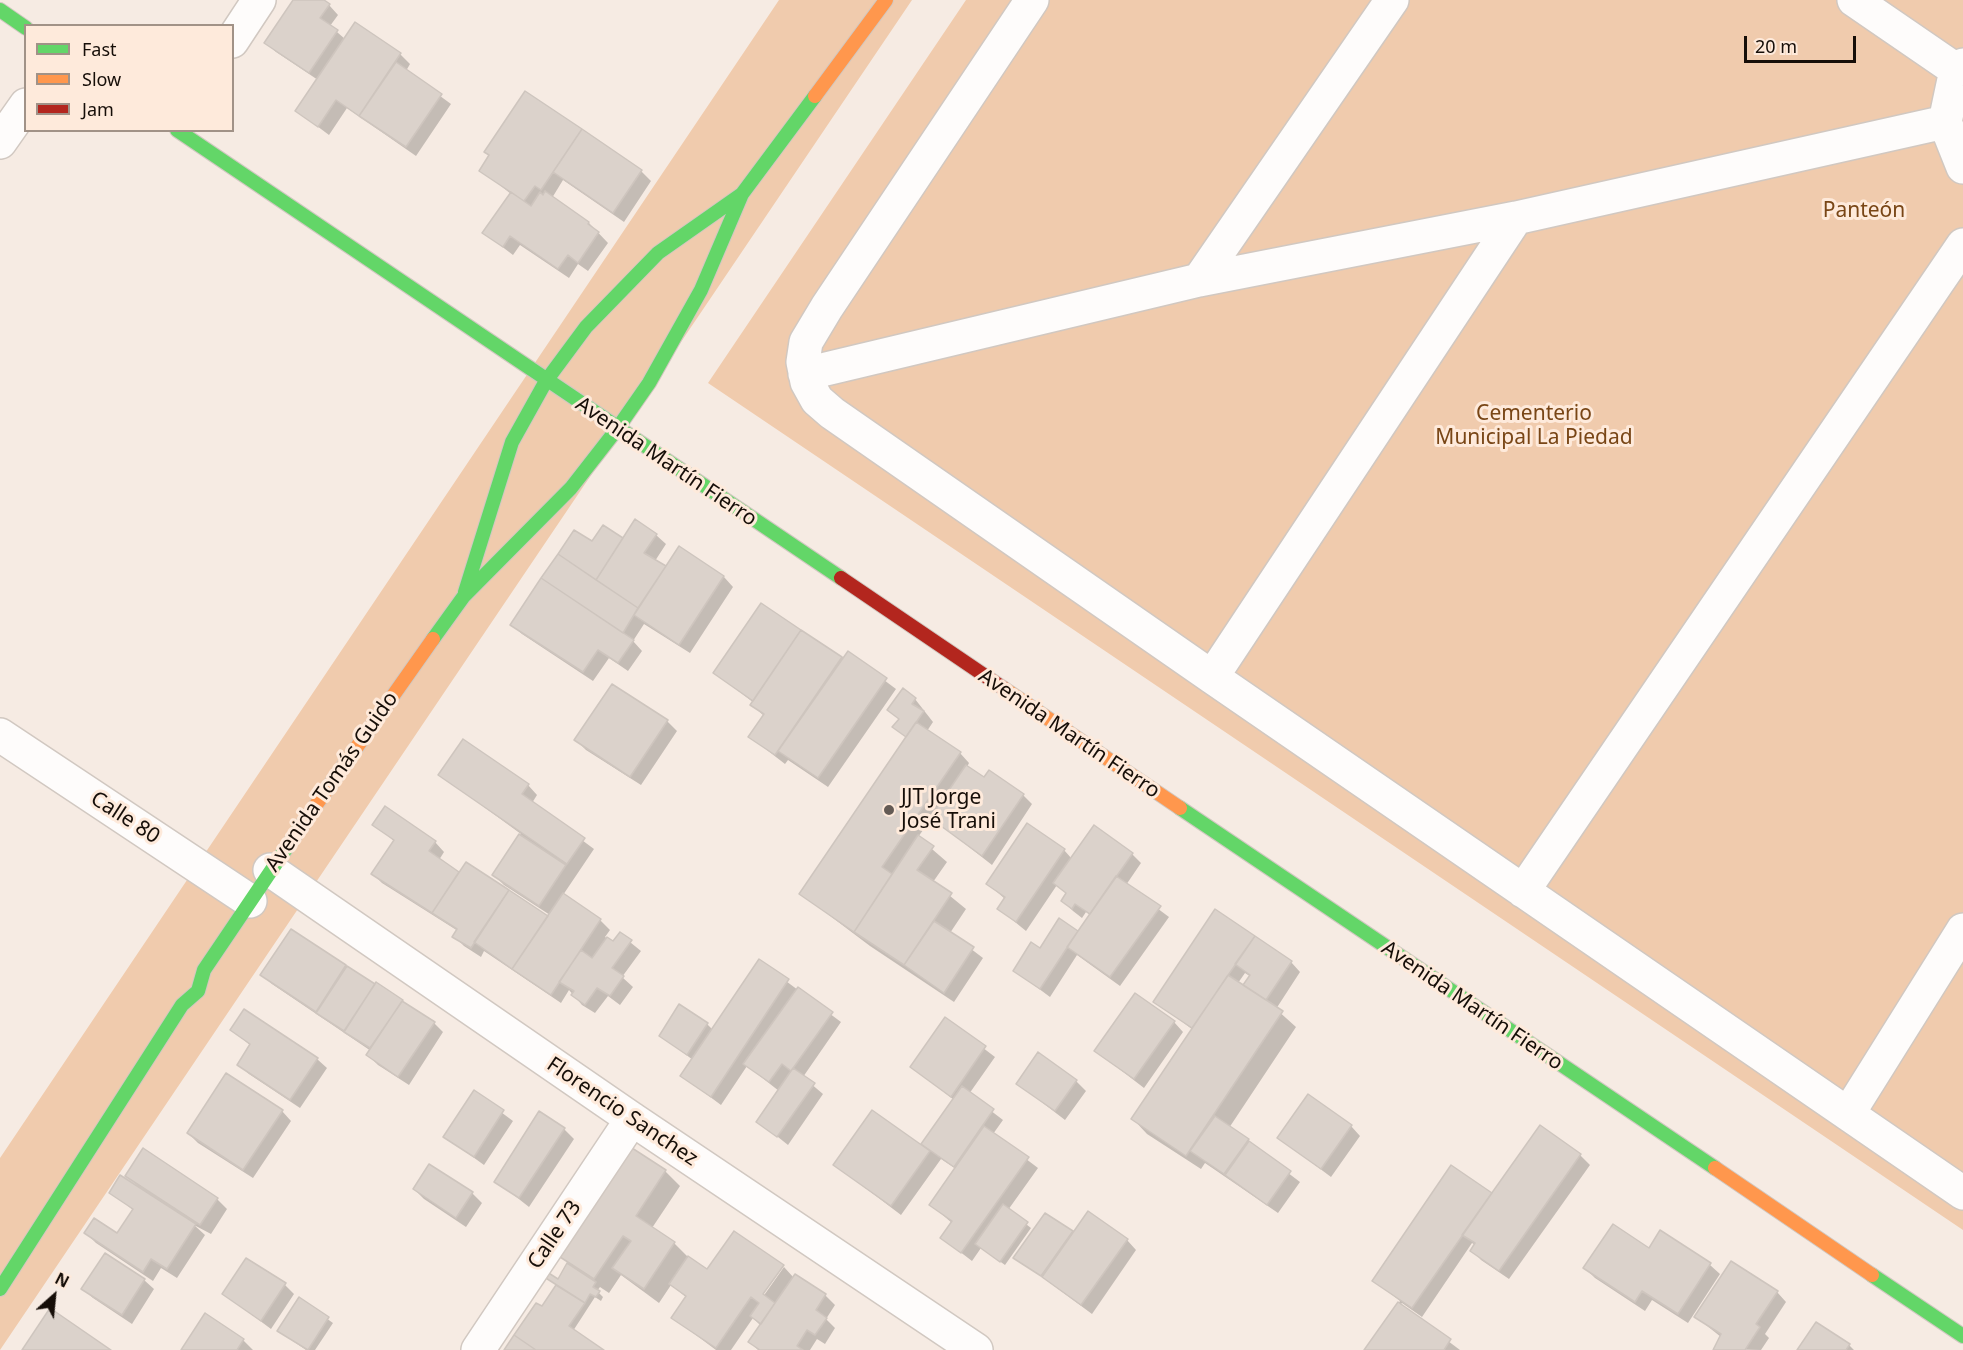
<!DOCTYPE html>
<meta charset="utf-8">
<style>
body{margin:0}
#map{position:relative;width:1963px;height:1350px;overflow:hidden;background:#f6ebe3;font-family:"Noto Sans",sans-serif}
canvas{display:block}
.legend{position:absolute;left:24px;top:24px;width:210px;height:108px;box-sizing:border-box;background:#feeadb;border:2px solid #a19287;margin:0;padding:8px 10px;list-style:none;font-size:18px;color:#160e08}
.legend li{display:flex;align-items:center;gap:12px;height:30px}
.legend b{width:30px;border:2px solid #a19287}
.north{position:absolute;left:24px;top:1266px;width:60px;height:60px;-webkit-text-stroke:4px #feeadb;paint-order:stroke;rotate:27deg;font-size:16px;font-weight:700;line-height:24px;text-align:center;color:#160e08}
.north::after{content:'';display:block;margin:auto;width:21px;height:27px;background:#160e08;clip-path:polygon(50% 0,100% 100%,50% 72%,0 100%)}
.scale{position:absolute;left:1744px;top:36px;width:112px;height:27px;box-sizing:border-box;border:3px solid #160e08;border-top:0;padding-left:8px;font-size:18px;line-height:21px;white-space:nowrap;color:#160e08;-webkit-text-stroke:4px #feeadb;paint-order:stroke}
</style>
<div id="map">
<canvas width="1963" height="1350"></canvas>
<ul class="legend">
<li><b style="height:8px;background:#63d668"></b>Fast</li>
<li><b style="height:8px;background:#ff974d"></b>Slow</li>
<li><b style="height:8px;background:#b3261e"></b>Jam</li>
</ul>
<div class="north">N</div>
<div class="scale">20 m</div>
</div>
<script>
const c = document.querySelector('canvas').getContext('2d');
c.lineJoin = 'round';
function fill(path, color) {
  c.fillStyle = color;
  c.fill(path, 'evenodd');
}
function poly(rows) {
  const path = new Path2D();
  for (const r of rows) {
    path.moveTo(r[0], r[1]);
    for (let i = 2; i < r.length; i += 2) path.lineTo(r[i], r[i + 1]);
  }
  return path;
}
function trace(path, color, width, dash) {
  c.strokeStyle = color;
  c.lineWidth = width;
  c.lineCap = dash ? 'butt' : 'round';
  c.setLineDash(dash || []);
  c.stroke(path);
}
function write(font, color, halo, rows, align = 'center') {
  c.font = font + ' "Noto Sans",sans-serif';
  c.lineWidth = 6;
  c.setLineDash([]);
  c.textBaseline = 'middle';
  c.strokeStyle = halo;
  c.fillStyle = color;
  for (const [text, x, y, turn = 0] of rows) {
    c.save();
    c.translate(x, y);
    c.rotate((+turn || 0) * Math.PI / 180);
    c.textAlign = isNaN(turn) ? turn : align;
    if (halo) c.strokeText(text, 0, 0);
    c.fillText(text, 0, 0);
    c.restore();
  }
}
const green = poly([
 [779,0,912,0,0,1350,0,1158],
 [966,0,1963,0,1963,1230,708,383]
]);
const shadow = poly([
 [295,0,321,0,329,5,338,15,330,26,345,39,400,54,410,64,406,71,451,104,416,156,347,108,329,135,297,111,318,80,276,52,266,43],
 [526,93,641,171,651,181,624,222,563,180,552,198,589,223,608,243,588,271,578,264,569,278,520,245,513,255,484,233,511,194,481,170,490,156,485,152],
 [656,535,666,544,655,561,666,568,679,548,724,577,733,587,690,653,644,624,633,641,642,651,628,671,609,658,593,681,522,634,512,625,593,543],
 [848,653,896,689,828,787,788,760,785,764,750,737,764,716,752,705,754,703,715,673,841,658,843,661],
 [915,699,933,722,927,731,960,753,969,763,967,767,984,779,1023,795,1032,804,992,865,932,818,918,837,947,862,933,882,966,909,950,933,983,958,954,1002,870,946,801,894,907,738,894,727,900,720,889,710],
 [667,721,677,731,641,785,586,750,576,740],
 [440,775,528,785,537,795,532,803,594,849,563,895,600,920,610,930,605,937,614,943,620,934,641,951,622,977,633,987,620,1005,608,996,595,1013,582,1005,569,990,561,1003,484,951,481,957,464,946,454,936,458,931,382,883,373,874,395,842,374,824,435,842,444,852,439,860,459,875,548,918,550,915,504,885,494,875,521,834],
 [1064,850,1072,859,1132,854,1141,863,1126,885,1169,917,1120,986,1077,955,1050,997,1015,971,1041,950,1059,920,1078,933,1091,916,1086,912,1082,918,1073,911,1063,901,1067,894,1057,885,1026,931,999,909,1005,899,988,884],
 [1216,912,1291,962,1300,972,1276,1009,1296,1027,1229,1128,1300,1182,1278,1213,1205,1163,1201,1169,1147,1134,1133,1119,1193,1030,1155,1001],
 [1245,973,1251,977,1250,991,1238,983],
 [291,931,434,1023,443,1032,409,1085,378,1065,368,1055,371,1051,272,984,262,975],
 [759,961,841,1022,803,1077,823,1094,788,1145,758,1121,779,1091,747,1066,721,1105,682,1076,693,1060,661,1036,707,1024,713,1030],
 [945,1019,995,1057,969,1094,1003,1120,993,1134,1038,1168,1008,1210,1031,1228,1005,1265,981,1248,972,1261,942,1238,952,1223,931,1205,956,1169,941,1159,901,1215,835,1165,921,1146,954,1100,912,1067],
 [1174,1022,1183,1032,1144,1088,1096,1051],
 [232,1030,317,1059,327,1068,300,1108,249,1074,239,1065,251,1046],
 [1076,1081,1086,1091,1065,1120,1018,1084],
 [474,1092,513,1121,484,1165,445,1137],
 [282,1111,291,1121,253,1178,198,1143,188,1133],
 [1351,1126,1360,1136,1331,1177,1279,1138],
 [564,1129,574,1139,529,1207,496,1181],
 [633,1150,665,1171,680,1186,652,1228,674,1243,689,1258,760,1301,784,1267,794,1278,796,1276,825,1295,835,1305,826,1319,835,1328,825,1344,817,1339,810,1350,758,1350,750,1342,761,1326,753,1318,731,1350,716,1350,673,1318,687,1298,671,1285,659,1303,621,1275,609,1293,600,1287,597,1291,603,1297,601,1301,595,1297,573,1331,601,1350,506,1350,542,1308,558,1285,569,1263,562,1257],
 [1580,1155,1590,1165,1509,1279,1481,1260,1472,1250,1475,1245,1472,1243,1422,1317,1402,1303,1400,1305,1460,1350,1366,1350,1400,1301,1374,1281,1492,1195],
 [430,1166,472,1193,482,1203,466,1227,424,1199,414,1189],
 [127,1176,217,1199,227,1209,211,1234,194,1225,205,1235,177,1278,161,1268,153,1281,96,1243,86,1233,118,1235,134,1211,111,1192,140,1188],
 [1046,1215,1074,1234,1127,1240,1136,1250,1092,1314,1015,1257],
 [1661,1232,1710,1265,1720,1274,1688,1323,1652,1300,1645,1311,1595,1278,1585,1268,1649,1250],
 [144,1280,154,1289,132,1324,93,1298,83,1289],
 [285,1285,294,1294,271,1329,224,1294],
 [1777,1292,1786,1302,1765,1334,1769,1338,1761,1350,1713,1349,1721,1337,1696,1317],
 [299,1299,333,1323,315,1350,306,1350,278,1331],
 [243,1340,253,1350,183,1350],
 [1849,1345,1854,1350,1799,1350]
]);
const building = poly([
 [293,0,324,0,330,4,320,18,338,30,309,73,264,43,293,0],
 [355,22,401,53,359,116,336,100,318,127,295,111,355,22],
 [396,62,442,94,406,147,359,116,396,62],
 [525,91,582,129,541,190,535,186,524,201,479,171,489,155,484,152,525,91],
 [582,129,642,170,613,213,553,172,582,129],
 [545,191,589,222,588,224,599,232,578,263,568,255,558,269,510,236,503,247,482,233,511,192,531,206,540,192,543,195,545,191],
 [635,519,657,534,644,553,666,566,638,608,596,580,635,519],
 [603,525,623,538,596,580,558,554,574,530,592,541,603,525],
 [679,546,724,576,679,645,634,615,679,546],
 [558,554,638,608,623,633,541,578,558,554],
 [541,578,634,640,618,663,598,650,583,672,510,625,541,578],
 [761,603,801,630,753,701,713,673,761,603],
 [801,630,842,657,775,755,748,737,764,714,750,705,801,630],
 [848,651,887,678,818,778,778,751,848,651],
 [612,684,668,720,630,777,574,740,612,684],
 [903,688,916,698,912,704,924,711,906,737,892,727,899,719,887,710,903,688],
 [916,722,961,752,882,867,892,874,854,932,799,894,916,722],
 [463,739,529,784,522,794,585,838,567,864,438,775,463,739],
 [966,765,984,777,989,770,1024,794,982,856,930,818,966,765],
 [385,806,436,841,429,851,459,872,432,913,371,874,394,840,372,825,385,806],
 [1027,823,1065,849,1016,922,997,909,1005,897,986,884,1027,823],
 [1094,825,1133,853,1090,914,1075,904,1072,909,1061,901,1066,893,1053,883,1094,825],
 [519,834,566,865,539,906,492,875,519,834],
 [918,835,934,846,917,870,952,893,904,965,854,932,918,835],
 [466,862,509,890,471,948,452,937,457,929,432,913,466,862],
 [1116,876,1161,906,1110,977,1067,947,1116,876],
 [509,890,548,916,512,969,474,942,509,890],
 [563,893,601,919,551,995,512,969,563,893],
 [1215,909,1255,936,1192,1028,1153,1002,1215,909],
 [1059,918,1078,931,1040,989,1013,971,1031,942,1040,948,1059,918],
 [934,921,974,947,944,993,904,965,934,921],
 [291,929,346,965,316,1012,260,975,291,929],
 [620,932,632,940,612,968,624,976,610,996,597,988,585,1005,571,995,574,991,559,982,581,950,592,958,607,937,613,941,620,932],
 [1255,936,1292,961,1266,1000,1243,985,1250,975,1235,964,1255,936],
 [759,959,789,979,711,1097,680,1076,759,959],
 [347,966,375,984,344,1031,316,1013,347,966],
 [1228,975,1283,1011,1186,1156,1131,1119,1228,975],
 [376,982,403,1000,370,1048,344,1032,376,982],
 [798,987,833,1012,791,1071,782,1064,769,1082,743,1064,798,987],
 [1135,993,1175,1021,1134,1079,1094,1051,1135,993],
 [402,1001,435,1022,398,1077,366,1055,402,1001],
 [679,1004,708,1023,687,1055,659,1036,679,1004],
 [244,1009,318,1058,290,1100,237,1065,250,1044,230,1030,244,1009],
 [945,1017,986,1046,951,1097,910,1067,945,1017],
 [1038,1052,1077,1080,1055,1111,1016,1084,1038,1052],
 [793,1068,815,1083,777,1137,756,1122,793,1068],
 [226,1073,283,1110,243,1170,187,1133,226,1073],
 [962,1086,994,1109,954,1167,921,1144,962,1086],
 [474,1090,504,1110,474,1157,443,1137,474,1090],
 [1308,1094,1352,1125,1321,1169,1277,1138,1308,1094],
 [872,1110,930,1151,891,1206,833,1165,872,1110],
 [539,1111,565,1128,519,1198,494,1182,539,1111],
 [1215,1116,1249,1139,1224,1174,1190,1151,1215,1116],
 [1540,1125,1581,1154,1499,1271,1470,1251,1475,1243,1462,1235,1540,1125],
 [984,1126,1029,1157,961,1253,940,1238,952,1221,929,1205,984,1126],
 [1249,1141,1291,1171,1267,1205,1225,1175,1249,1141],
 [143,1148,218,1198,200,1225,125,1176,143,1148],
 [632,1148,666,1170,636,1216,675,1242,644,1289,612,1268,631,1241,623,1236,594,1279,560,1257,632,1148],
 [429,1164,473,1192,456,1218,413,1189,429,1164],
 [1451,1165,1492,1193,1412,1308,1372,1281,1451,1165],
 [120,1175,196,1224,167,1269,151,1259,143,1272,84,1233,94,1218,117,1233,133,1209,109,1193,120,1175],
 [1003,1204,1028,1222,1000,1262,975,1244,1003,1204],
 [1088,1211,1128,1239,1081,1305,1042,1277,1088,1211],
 [1045,1213,1073,1231,1041,1276,1013,1258,1045,1213],
 [1613,1224,1649,1248,1660,1230,1711,1263,1678,1314,1642,1291,1635,1302,1583,1268,1613,1224],
 [734,1231,784,1265,763,1294,775,1303,761,1324,750,1316,759,1303,751,1297,716,1348,671,1318,686,1296,669,1284,688,1256,707,1269,734,1231],
 [105,1253,145,1279,122,1315,81,1289,105,1253],
 [246,1258,286,1283,261,1321,222,1294,246,1258],
 [1731,1261,1778,1291,1756,1324,1760,1327,1745,1350,1713,1350,1721,1334,1694,1317,1731,1261],
 [567,1263,596,1282,593,1287,600,1291,596,1297,590,1294,585,1303,541,1275,544,1270,558,1279,567,1263],
 [795,1274,826,1294,816,1310,827,1318,815,1335,807,1330,797,1346,803,1350,760,1350,748,1342,795,1274],
 [556,1285,585,1303,569,1326,604,1350,536,1350,514,1335,536,1303,542,1306,556,1285],
 [299,1297,329,1317,308,1350,277,1331,299,1297],
 [1398,1302,1451,1339,1444,1350,1364,1350,1398,1302],
 [50,1308,111,1350,22,1350,50,1308],
 [205,1313,244,1339,237,1350,181,1350,205,1313],
 [1816,1322,1850,1344,1846,1350,1797,1350,1816,1322],
 [514,1335,536,1350,504,1350,514,1335]
]);
const street = poly([
 [1032,0,827,307,806,342,803,362,807,382,817,400,832,413,1212,677,1963,1193],
 [1854,0,1956,70],
 [232,41,259,0],
 [1963,65,1956,70,1945,122,1963,167],
 [0,142,26,105],
 [1199,280,1392,0],
 [805,374,1199,280,1516,218,1945,122],
 [1212,677,1516,218],
 [0,735,250,901],
 [270,870,632,1119,976,1350],
 [1523,891,1963,245],
 [1848,1114,1963,930],
 [478,1350,632,1119]
]);
const fast = poly([
 [0,10,26,28],
 [177,130,841,578],
 [465,592,512,442,546,381,586,327,658,253,742,194],
 [433,639,464,596,571,488,617,429,649,383,701,290,742,194,815,96],
 [1180,808,1715,1168],
 [1872,1275,1963,1336],
 [0,1289,182,1005,198,991,204,970,304,822]
]);
const slow = poly([
 [815,96,886,0],
 [1003,688,1180,808],
 [304,822,433,639],
 [1715,1168,1872,1275]
]);
const jam = poly([
 [841,578,1003,688]
]);
const markers = [
 [889,810,6,"#645b55"]
];
const parkNames = [
 ["Panteón",1864,211],
 ["Cementerio",1534,414],
 ["Municipal La Piedad",1534,438]
];
const streetNames = [
 ["Avenida Martín Fierro",666,462,34],
 ["Avenida Martín Fierro",1069,734,34],
 ["Avenida Tomás Guido",332,782,-55],
 ["Calle 80",125,818,33],
 ["Avenida Martín Fierro",1472,1006,34],
 ["Florencio Sanchez",622,1112,34],
 ["Calle 73",555,1235,-56]
];
const poiNames = [
 ["JJT Jorge",901,798],
 ["José Trani",901,822]
];
fill(green, '#f0cbad');
fill(shadow, '#0003');
fill(building, '#dbd2cb');
trace(building, '#cec5be', 1.5);
trace(street, '#d1c8c1', 36);
trace(fast, '#d1c8c1', 16);
trace(slow, '#d1c8c1', 16);
trace(jam, '#d1c8c1', 16);
trace(street, '#fefcfb', 33);
trace(fast, '#63d668', 14);
trace(slow, '#ff974d', 14);
trace(jam, '#b3261e', 14);
for (const [x, y, r, color] of markers) {
  const dot = new Path2D();
  dot.arc(x, y, r, 0, 2 * Math.PI);
  c.fillStyle = color;
  c.fill(dot);
  trace(dot, '#feeadb', 2);
}
write('21px', '#794616', '#feeadb', parkNames);
write('21px', '#160e08', '#feeadb', streetNames);
write('21px', '#160e08', '#feeadb', poiNames, 'left');
</script>
